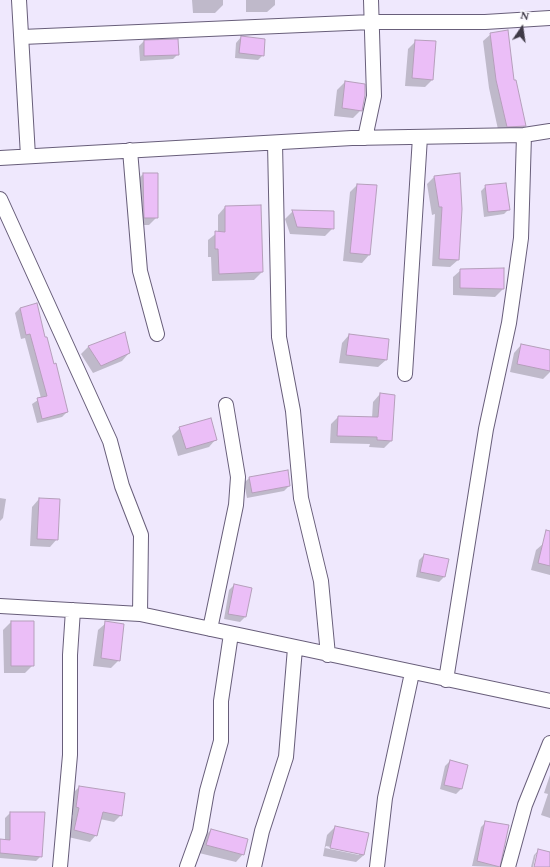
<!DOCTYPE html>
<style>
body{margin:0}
#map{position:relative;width:550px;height:867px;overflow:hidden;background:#efe8fd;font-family:Spectral,serif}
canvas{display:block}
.north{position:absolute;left:502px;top:8px;width:40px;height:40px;-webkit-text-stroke:3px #faf8ff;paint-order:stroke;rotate:13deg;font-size:11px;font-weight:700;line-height:16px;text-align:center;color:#3f3a47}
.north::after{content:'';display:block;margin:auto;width:14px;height:18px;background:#3f3a47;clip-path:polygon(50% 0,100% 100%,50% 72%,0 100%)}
</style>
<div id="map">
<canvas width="550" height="867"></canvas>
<div class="north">N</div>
</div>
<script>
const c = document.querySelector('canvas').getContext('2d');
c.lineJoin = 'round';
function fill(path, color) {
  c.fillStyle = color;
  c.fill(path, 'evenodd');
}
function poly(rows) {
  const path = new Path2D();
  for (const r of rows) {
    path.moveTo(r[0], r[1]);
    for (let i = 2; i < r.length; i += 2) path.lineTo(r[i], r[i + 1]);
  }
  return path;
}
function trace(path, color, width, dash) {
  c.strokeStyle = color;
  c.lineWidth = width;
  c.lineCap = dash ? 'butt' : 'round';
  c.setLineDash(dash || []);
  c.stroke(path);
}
const shadow = poly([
 [192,0,223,0,223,5,215,13,193,13],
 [246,0,275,0,275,5,267,12,246,12],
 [491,34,514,81,525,126,517,133,499,134,489,88,483,41],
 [241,37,263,55,258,60,235,58,236,43],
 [144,41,178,54,173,59,140,61,139,46],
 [416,41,432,80,425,87,405,86,408,49],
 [345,82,361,110,353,118,334,116,337,90],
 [143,174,157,217,149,225,137,225,136,181],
 [434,177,458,260,450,267,432,266,435,214,432,215,427,184],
 [357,185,369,255,362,263,343,261,350,192],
 [486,186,509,209,504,214,484,217,481,191],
 [225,207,262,272,254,280,212,281,211,257,208,257,208,240,218,232,218,215],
 [293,211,333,228,325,236,290,234,285,219],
 [503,269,503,289,495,297,453,295,453,277,461,270],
 [36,305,44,339,67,412,62,417,37,423,32,404,41,398,25,338,21,339,15,313,20,308],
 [349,335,386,360,378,367,339,363,342,343],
 [521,345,550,351,550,372,543,379,510,372,514,353],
 [89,346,129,353,122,361,93,373,81,354],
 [380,394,391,441,384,448,369,447,370,444,330,443,331,424,338,417,372,418,373,402],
 [180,428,216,439,209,447,178,456,172,436],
 [249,478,289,486,284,491,247,498,244,483],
 [0,498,6,499,3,518,0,521],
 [39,499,57,539,50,547,30,546,32,507],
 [544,543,550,544,550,575,531,570,536,550],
 [424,555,444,577,439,582,416,577,419,560],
 [234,585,251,588,245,617,240,622,224,619,229,590],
 [11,622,33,665,25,673,4,673,3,630],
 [106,623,119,660,111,668,93,666,98,630],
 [450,761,467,766,461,789,456,794,440,789,445,766],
 [550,775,550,818,541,815,548,794,544,793],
 [79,787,121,815,114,822,100,819,96,835,90,842,68,837,73,815,70,814,72,794],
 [10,813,41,856,36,861,0,858,0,840,5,841,5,818],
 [486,822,499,866,498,867,472,866,481,827],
 [335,827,364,855,356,862,323,856,327,835],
 [326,846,359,853,359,855,325,848],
 [211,830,243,854,236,862,199,853,203,838],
 [539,850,550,853,550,867,535,867,538,854,536,854,533,867,531,867,534,855]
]);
const building = poly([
 [508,30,514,80,516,80,526,126,507,127,496,80,490,33,508,30],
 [241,36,265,39,264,56,239,53,241,36],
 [178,39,179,55,144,56,144,40,178,39],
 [415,40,436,41,433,80,412,78,415,40],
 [345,81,365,84,365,95,362,111,342,108,345,81],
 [143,173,158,173,158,218,144,218,143,173],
 [460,173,462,209,459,260,439,259,442,207,439,207,434,176,460,173],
 [506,183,510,210,488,212,485,185,506,183],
 [357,184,377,185,370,255,350,253,357,184],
 [261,205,263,272,219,274,218,249,215,249,215,231,225,232,225,206,261,205],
 [292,210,334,211,334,229,297,227,292,210],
 [504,268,504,289,460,288,460,269,504,268],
 [37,303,45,337,47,337,54,364,56,363,68,412,42,419,37,398,47,396,30,334,26,335,20,308,37,303],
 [125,332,130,353,101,366,88,346,125,332],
 [349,334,389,339,387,360,346,355,349,334],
 [521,344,550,350,550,371,517,364,521,344],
 [380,393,395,395,392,441,377,440,377,437,337,436,338,416,378,417,380,393],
 [211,418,217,440,186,449,179,427,211,418],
 [288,470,290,486,252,493,249,477,288,470],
 [39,498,60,499,58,540,37,539,39,498],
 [546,530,550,531,550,566,538,563,546,530],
 [424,554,449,559,445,577,420,572,424,554],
 [234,584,252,588,246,617,228,614,234,584],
 [11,621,34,621,34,666,11,666,11,621],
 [105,621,124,624,120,661,101,658,105,621],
 [450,760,468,765,462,789,444,785,450,760],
 [79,786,125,793,122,816,103,812,97,836,74,830,79,808,76,807,79,786],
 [10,812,45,812,42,857,0,853,0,839,10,840,10,812],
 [485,821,509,825,500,867,477,861,485,821],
 [335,826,369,833,364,855,330,848,335,826],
 [211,829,248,839,244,855,206,845,211,829],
 [538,849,550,852,550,867,534,867,538,849]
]);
const minor = poly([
 [19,0,28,156],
 [22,37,372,22,485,22,550,18],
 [365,138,374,96,371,0],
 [275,143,279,337,293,411,301,498,321,581,328,655],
 [130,150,140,271,157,334],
 [0,158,352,138,524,135,550,131],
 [0,199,110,441,122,486,141,535,140,614],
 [405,374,420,137],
 [0,606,140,614,550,701],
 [210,629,236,505,238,477,226,405],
 [446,680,486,429,509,323,515,281,521,238,524,135],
 [60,867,70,755,70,655,73,610],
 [187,867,200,831,207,791,221,741,221,701,231,634],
 [254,867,262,831,286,757,295,648],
 [377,867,385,798,412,673],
 [508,867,525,805,550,743]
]);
fill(shadow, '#0003');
fill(building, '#ebbef7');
trace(building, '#b59fbb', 1);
trace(minor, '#685e7a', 16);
trace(minor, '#fff', 14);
</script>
